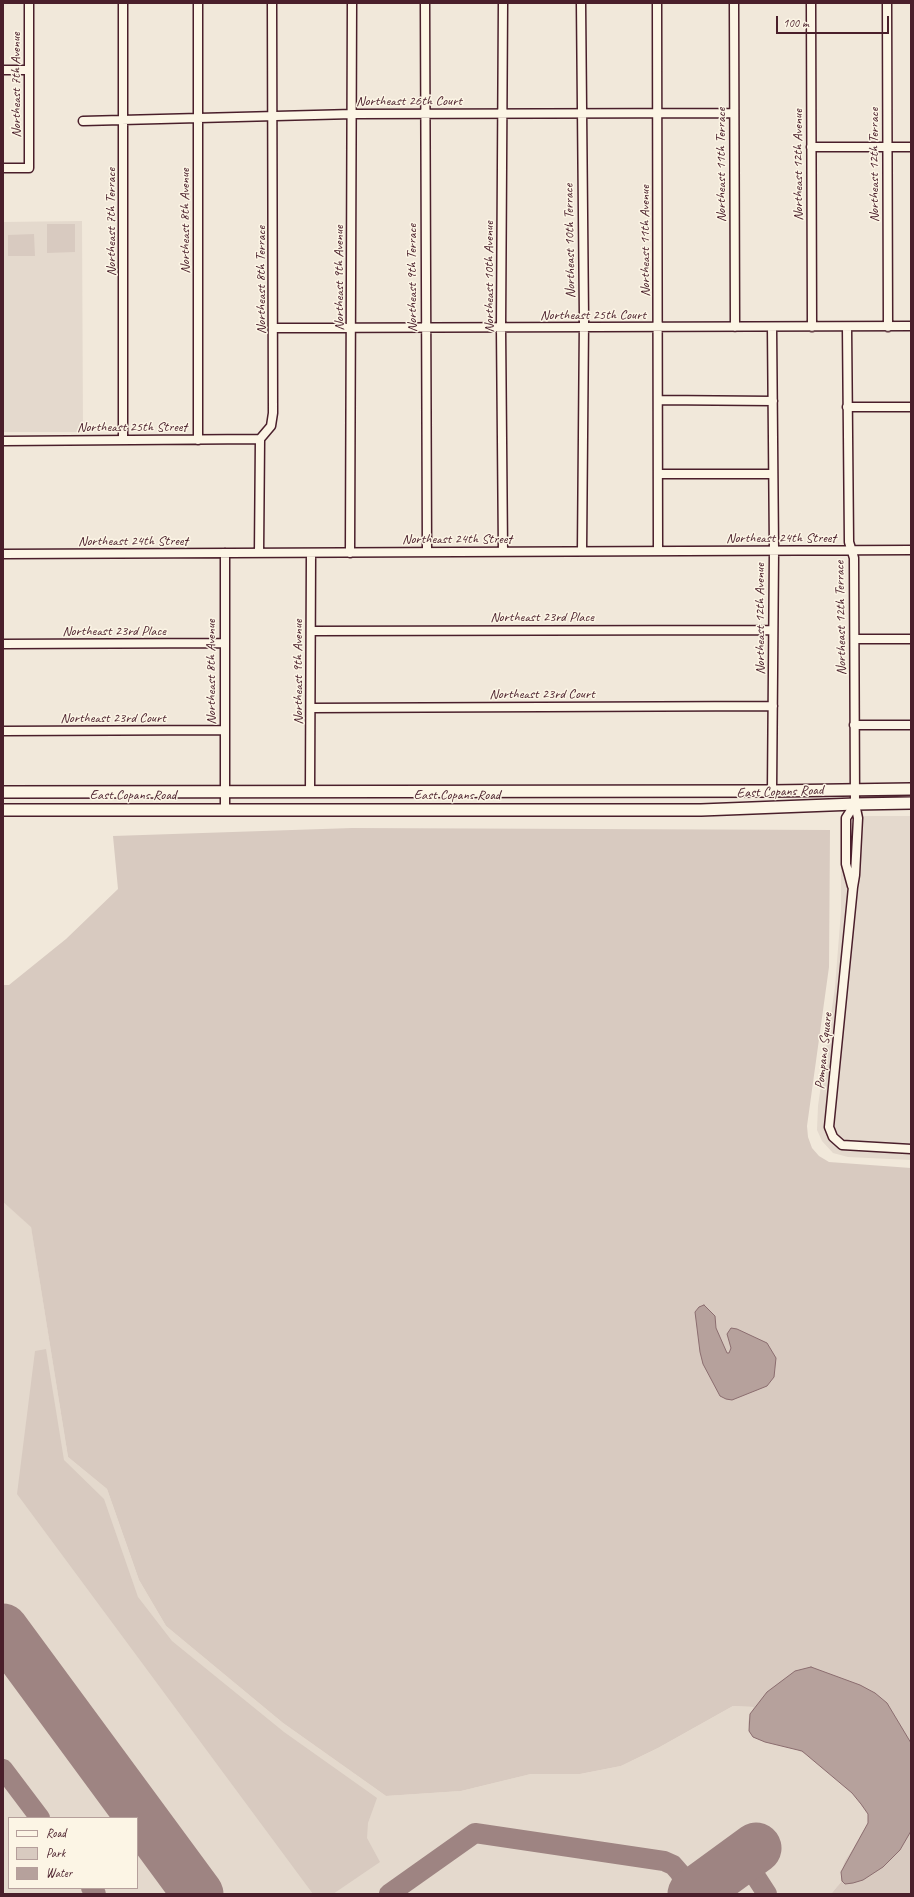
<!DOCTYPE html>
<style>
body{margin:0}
#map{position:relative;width:914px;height:1897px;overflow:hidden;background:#f1e8da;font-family:Caveat,sans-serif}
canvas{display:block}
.frame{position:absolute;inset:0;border:4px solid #4a1f2b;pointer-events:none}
.legend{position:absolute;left:8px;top:1817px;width:130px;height:72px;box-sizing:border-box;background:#fcf5e5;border:1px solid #b59f9b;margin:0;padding:5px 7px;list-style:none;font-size:12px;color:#4a1f2b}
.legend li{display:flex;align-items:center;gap:8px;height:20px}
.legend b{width:20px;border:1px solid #b59f9b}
.scale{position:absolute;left:776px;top:16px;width:113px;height:18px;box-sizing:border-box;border:2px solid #4a1f2b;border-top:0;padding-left:5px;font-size:12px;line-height:14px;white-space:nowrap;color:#4a1f2b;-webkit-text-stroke:3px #fcf5e5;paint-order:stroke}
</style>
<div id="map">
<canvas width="914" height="1897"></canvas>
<div class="frame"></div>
<ul class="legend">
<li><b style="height:5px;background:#fcf5e5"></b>Road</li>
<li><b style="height:11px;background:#d8cac0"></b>Park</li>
<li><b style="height:11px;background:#b6a19c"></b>Water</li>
</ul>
<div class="scale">100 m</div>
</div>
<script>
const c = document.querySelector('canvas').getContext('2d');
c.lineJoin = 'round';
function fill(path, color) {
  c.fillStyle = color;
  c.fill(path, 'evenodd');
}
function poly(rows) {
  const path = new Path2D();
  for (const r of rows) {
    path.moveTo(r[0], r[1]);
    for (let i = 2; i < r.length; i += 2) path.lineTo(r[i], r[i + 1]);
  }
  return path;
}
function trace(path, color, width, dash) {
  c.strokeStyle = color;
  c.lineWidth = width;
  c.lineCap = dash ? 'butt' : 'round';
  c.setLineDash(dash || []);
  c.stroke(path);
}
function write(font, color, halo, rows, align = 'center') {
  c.font = font + ' Caveat,sans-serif';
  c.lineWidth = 3;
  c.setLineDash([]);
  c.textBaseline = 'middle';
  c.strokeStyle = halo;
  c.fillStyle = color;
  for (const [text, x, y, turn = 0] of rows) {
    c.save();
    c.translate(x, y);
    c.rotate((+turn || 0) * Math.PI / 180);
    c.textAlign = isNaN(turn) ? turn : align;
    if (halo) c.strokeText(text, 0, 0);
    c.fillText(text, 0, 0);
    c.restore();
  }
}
const built = poly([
 [82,221,83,432,3,432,3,222],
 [865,816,911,816,911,1160,848,1157,833,1153,822,1141,817,1130,818,1106,835,987,841,911,841,829],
 [3,1202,31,1226,68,1457,107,1489,139,1580,166,1626,283,1723,386,1796,461,1791,531,1774,580,1774,621,1766,658,1748,733,1706,755,1707,765,1742,791,1747,812,1758,852,1793,868,1814,868,1823,864,1831,851,1850,841,1872,842,1881,831,1894,3,1894],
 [9,1818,137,1818,137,1888,9,1888]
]);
const green = poly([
 [47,224,75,224,75,252,47,253],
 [34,234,35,256,8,256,8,235],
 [352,828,830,830,829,967,807,1126,808,1137,812,1148,819,1156,829,1162,911,1168,911,1894,831,1894,841,1882,841,1872,845,1861,868,1823,868,1814,852,1793,812,1758,791,1747,765,1742,753,1737,749,1731,748,1723,750,1714,754,1707,733,1706,658,1748,621,1766,580,1774,531,1774,461,1791,386,1796,283,1723,166,1626,139,1580,107,1489,68,1457,31,1227,3,1202,3,985,9,985,66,939,118,889,113,836],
 [46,1349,64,1460,104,1499,138,1597,172,1641,284,1732,377,1798,368,1823,367,1838,380,1862,333,1894,313,1894,17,1494,35,1351]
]);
const water = poly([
 [704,1305,715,1316,716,1328,727,1353,729,1353,731,1348,727,1334,731,1328,737,1329,767,1343,776,1358,774,1377,767,1386,732,1400,726,1399,720,1396,703,1364,700,1352,695,1312,699,1307,704,1305],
 [811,1667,860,1685,875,1693,887,1703,911,1743,911,1831,900,1850,883,1867,863,1880,853,1883,845,1884,842,1881,841,1872,868,1823,868,1814,861,1804,852,1793,802,1751,765,1742,753,1737,749,1731,750,1714,767,1692,795,1671,811,1667]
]);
const taxiway = poly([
 [3,1769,40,1818],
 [137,1819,141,1816],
 [713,1879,724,1873,738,1870,746,1871,756,1877,767,1894],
 [91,1888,96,1894],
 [389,1894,475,1833,664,1861,673,1865,680,1873,683,1880,682,1894]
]);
const runway = poly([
 [3,1629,198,1894],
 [693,1894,756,1848]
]);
const minor = poly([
 [198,3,198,440],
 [425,3,427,552],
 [581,3,584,320,582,551],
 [657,3,658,551],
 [734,3,735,327],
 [811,3,812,327],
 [887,3,888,327],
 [3,70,29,70],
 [83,121,353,114,734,113],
 [811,147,911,147],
 [3,168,29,168,29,3],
 [847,327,849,542,854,558,855,804,858,818,855,875,853,887,829,1127,833,1137,842,1145,911,1149],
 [274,328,911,326],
 [658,400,773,401],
 [847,407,911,407],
 [123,440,123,3],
 [3,441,260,439],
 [658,474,773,474],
 [503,552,501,328,503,3],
 [259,553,260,439,271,426,273,413,272,3],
 [350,553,352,3],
 [3,554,911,550],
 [311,631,773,630],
 [856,639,911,639],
 [3,644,225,643],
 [311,708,773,706],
 [854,725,911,725],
 [3,731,224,730],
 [310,791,311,553],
 [772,791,774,551,772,327],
 [225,810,225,553],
 [852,886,846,864,846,818,855,804]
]);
const secondary = poly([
 [3,792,772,791,911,789],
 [3,810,701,810,855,804,911,803]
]);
const streetNames = [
 ["Northeast 7th Avenue",16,85,-90],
 ["Northeast 26th Court",409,101],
 ["Northeast 11th Terrace",721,165,-90],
 ["Northeast 12th Avenue",798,165,-90],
 ["Northeast 12th Terrace",874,165,-90],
 ["Northeast 8th Avenue",185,221,-90],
 ["Northeast 7th Terrace",111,222,-90],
 ["Northeast 10th Terrace",570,241,-91],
 ["Northeast 11th Avenue",645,241,-90],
 ["Northeast 10th Avenue",489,277,-90],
 ["Northeast 9th Avenue",339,278,-90],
 ["Northeast 9th Terrace",412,278,-90],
 ["Northeast 8th Terrace",261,280,-90],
 ["Northeast 25th Court",593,315],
 ["Northeast 25th Street",132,427],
 ["Northeast 24th Street",781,538],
 ["Northeast 24th Street",457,539],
 ["Northeast 24th Street",133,541],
 ["Northeast 23rd Place",542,617],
 ["Northeast 12th Terrace",841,618,-91],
 ["Northeast 12th Avenue",760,619,-90],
 ["Northeast 23rd Place",114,631],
 ["Northeast 8th Avenue",211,672,-90],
 ["Northeast 9th Avenue",298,672,-90],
 ["Northeast 23rd Court",542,694],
 ["Northeast 23rd Court",113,718],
 ["East Copans Road",780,792,-2],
 ["East Copans Road",133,795],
 ["East Copans Road",457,795],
 ["Pompano Square",824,1051,-84]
];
fill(built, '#e4d9cd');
fill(green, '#d8cac0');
fill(water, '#b6a19c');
trace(water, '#8b6d6f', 1);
trace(taxiway, '#9e8482', 20);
trace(runway, '#9e8482', 51);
trace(minor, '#4a1f2b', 11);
trace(secondary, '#4a1f2b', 14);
trace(minor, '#fcf5e5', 8);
trace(secondary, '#fcf5e5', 11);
write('14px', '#4a1f2b', '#fcf5e5', streetNames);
</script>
